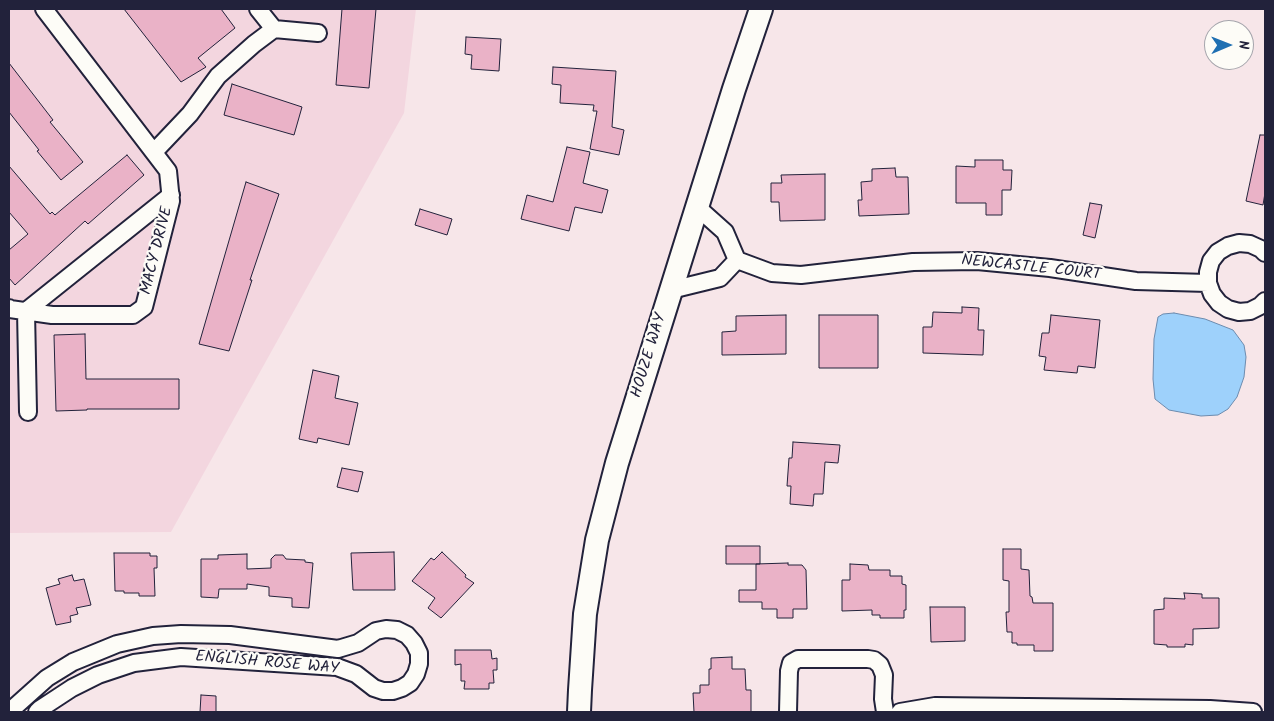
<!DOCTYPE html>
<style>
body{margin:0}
#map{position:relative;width:1274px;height:721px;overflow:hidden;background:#f7e6e9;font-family:Kalam,sans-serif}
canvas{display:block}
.frame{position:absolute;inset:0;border:10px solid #22223b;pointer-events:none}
.north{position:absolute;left:1204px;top:20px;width:50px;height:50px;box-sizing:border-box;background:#fdfcf7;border:1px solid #a5a5ac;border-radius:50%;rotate:89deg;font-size:14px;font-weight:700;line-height:20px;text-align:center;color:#22223b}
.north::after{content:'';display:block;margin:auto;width:18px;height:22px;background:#1f6fb2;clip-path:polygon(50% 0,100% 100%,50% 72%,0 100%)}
</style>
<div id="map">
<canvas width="1274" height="721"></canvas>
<div class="frame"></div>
<div class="north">N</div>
</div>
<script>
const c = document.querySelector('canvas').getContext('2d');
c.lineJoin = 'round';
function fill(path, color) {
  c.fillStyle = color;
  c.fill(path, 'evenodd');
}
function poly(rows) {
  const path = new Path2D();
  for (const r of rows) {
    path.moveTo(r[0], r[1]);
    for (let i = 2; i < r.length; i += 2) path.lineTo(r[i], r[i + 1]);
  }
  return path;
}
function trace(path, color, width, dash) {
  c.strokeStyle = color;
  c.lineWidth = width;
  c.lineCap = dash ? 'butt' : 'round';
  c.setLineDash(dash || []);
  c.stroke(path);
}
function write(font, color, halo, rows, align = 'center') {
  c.font = font + ' Kalam,sans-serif';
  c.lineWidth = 4.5;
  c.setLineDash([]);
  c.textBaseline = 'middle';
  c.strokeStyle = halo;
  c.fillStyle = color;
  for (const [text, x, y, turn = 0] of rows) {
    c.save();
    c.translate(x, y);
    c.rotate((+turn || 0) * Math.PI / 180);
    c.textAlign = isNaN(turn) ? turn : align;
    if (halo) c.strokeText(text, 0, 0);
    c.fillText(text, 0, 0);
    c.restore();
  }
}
const built = poly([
 [9,9,416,9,404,113,171,532,9,533]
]);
const water = poly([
 [1174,313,1205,319,1233,330,1244,345,1246,357,1244,377,1237,397,1228,409,1218,415,1201,416,1169,410,1155,399,1153,379,1154,339,1158,317,1163,314,1174,313]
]);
const building = poly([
 [124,9,221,9,235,28,198,58,206,67,181,82,124,9],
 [342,9,376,9,369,88,336,85,342,9],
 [466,37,501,39,499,71,471,69,472,55,465,54,466,37],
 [9,63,53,120,50,122,83,162,61,180,37,151,39,150,9,112,9,63],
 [553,67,616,71,612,127,624,130,619,155,590,149,597,111,593,111,594,105,560,103,561,85,552,84,553,67],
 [232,84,302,107,294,135,224,115,232,84],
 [1260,135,1265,135,1265,193,1263,205,1246,201,1260,135],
 [567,147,590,152,583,183,608,190,602,213,575,207,569,231,521,219,527,195,553,202,567,147],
 [127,155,144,175,88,224,85,221,15,285,9,278,9,250,28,234,9,212,9,166,50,214,52,212,55,215,127,155],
 [975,160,1003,160,1003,170,1012,170,1011,190,1002,190,1002,215,986,215,986,203,956,203,956,166,975,167,975,160],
 [895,168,896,177,908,177,909,214,859,216,858,200,862,200,861,182,872,181,872,169,895,168],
 [825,174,825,220,780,221,779,202,771,202,771,183,782,183,781,175,825,174],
 [246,182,279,194,250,280,252,280,229,351,199,344,246,182],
 [1090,203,1102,205,1095,238,1083,235,1090,203],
 [420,209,452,219,447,235,415,225,420,209],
 [962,307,979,308,978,330,984,330,983,355,923,353,923,327,932,327,933,312,962,313,962,307],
 [786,315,786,354,722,355,722,332,736,331,736,316,786,315],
 [819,315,878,315,878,368,819,368,819,315],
 [1051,315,1100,320,1095,368,1078,366,1077,373,1044,370,1046,357,1039,356,1042,333,1049,333,1051,315],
 [85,334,86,379,179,379,179,409,87,409,87,410,56,411,54,335,85,334],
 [313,370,339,376,335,398,358,403,349,445,318,438,317,443,299,439,313,370],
 [793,442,840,445,838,463,825,462,823,494,814,494,813,506,790,504,791,486,787,486,789,458,792,458,793,442],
 [342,468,363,472,358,492,337,487,342,468],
 [726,546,760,546,760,564,726,564,726,546],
 [1003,549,1021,549,1021,569,1029,570,1030,596,1032,597,1033,603,1053,603,1053,651,1034,651,1034,645,1017,645,1017,643,1012,643,1012,632,1007,632,1006,612,1009,612,1009,581,1003,580,1003,549],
 [394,552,395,590,353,590,351,553,394,552],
 [442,552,466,575,465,577,474,583,441,618,428,608,435,598,412,581,431,558,434,560,442,552],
 [114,553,150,553,150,556,157,556,157,568,154,568,155,596,139,596,139,593,124,593,124,591,115,591,114,553],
 [247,554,247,569,271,568,271,559,275,555,283,555,286,559,305,560,305,562,313,563,309,608,292,607,292,598,269,596,269,587,247,584,247,589,219,589,218,598,201,597,201,559,218,559,218,555,247,554],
 [788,563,788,565,802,565,806,570,807,609,793,609,793,618,777,618,777,609,762,609,762,602,739,602,739,590,756,590,756,564,788,563],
 [850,564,868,565,869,570,890,570,890,576,902,576,902,584,906,585,906,610,904,610,904,618,880,618,880,615,872,615,872,610,842,611,842,580,850,580,850,564],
 [72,575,74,581,84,579,91,605,76,608,78,614,70,616,71,622,56,625,46,588,60,584,58,579,72,575],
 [1184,593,1202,594,1202,598,1219,598,1219,628,1193,629,1193,645,1185,644,1185,647,1167,647,1167,645,1154,644,1154,610,1164,609,1164,598,1185,599,1184,593],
 [930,607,965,607,965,641,931,642,930,607],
 [455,650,491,650,492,659,497,658,497,670,493,670,494,683,489,683,489,689,464,689,465,681,461,681,461,664,455,665,455,650],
 [732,657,732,669,745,669,746,690,751,690,751,712,694,712,693,693,700,693,700,685,709,685,709,669,711,669,711,658,732,657],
 [201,695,216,696,216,712,200,712,201,695]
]);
const street = poly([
 [258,9,274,29],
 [154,152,190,114,218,76,254,44,274,29,318,33],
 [1265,253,1261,249,1250,244,1239,243,1228,246,1218,252,1211,261,1208,272,1208,283,1212,294,1219,303,1228,309,1239,312,1250,311,1260,306,1265,301],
 [737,260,772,273,801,275,913,262,977,261,1050,268,1136,281,1208,283],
 [671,290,720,278,737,260,725,232,697,207],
 [9,308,10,309,52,315,133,315,144,307,171,201,168,171,44,9],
 [28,412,26,311,171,195],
 [9,712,47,678,73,662,117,644,153,636,181,634,230,635,338,649,358,643,376,631,386,629,397,630,407,635,414,643,419,653,419,664,416,674,410,683,402,688,393,691,383,691,374,688,356,674,337,667,181,657,134,663,98,675,72,688,40,709,37,712],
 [788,712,789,671,791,663,798,659,868,659,874,660,880,665,884,675,883,699,885,712],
 [900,712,935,706,1210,709,1253,712]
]);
const secondary = poly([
 [579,712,580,690,585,614,597,540,617,463,734,89,761,9]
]);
const streetNames = [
 ["MACY DRIVE",158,251,-76],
 ["NEWCASTLE COURT",1031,269,6],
 ["HOUZE WAY",650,356,-73],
 ["ENGLISH ROSE WAY",267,664,5]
];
fill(built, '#f3d6df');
fill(water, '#9ed1fb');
trace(water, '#6c8bae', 1);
fill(building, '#eab2c7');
trace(building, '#22223b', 1);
trace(street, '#22223b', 20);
trace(secondary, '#22223b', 26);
trace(street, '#fdfcf7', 16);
trace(secondary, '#fdfcf7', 22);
write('16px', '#22223b', '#fdfcf7', streetNames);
</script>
